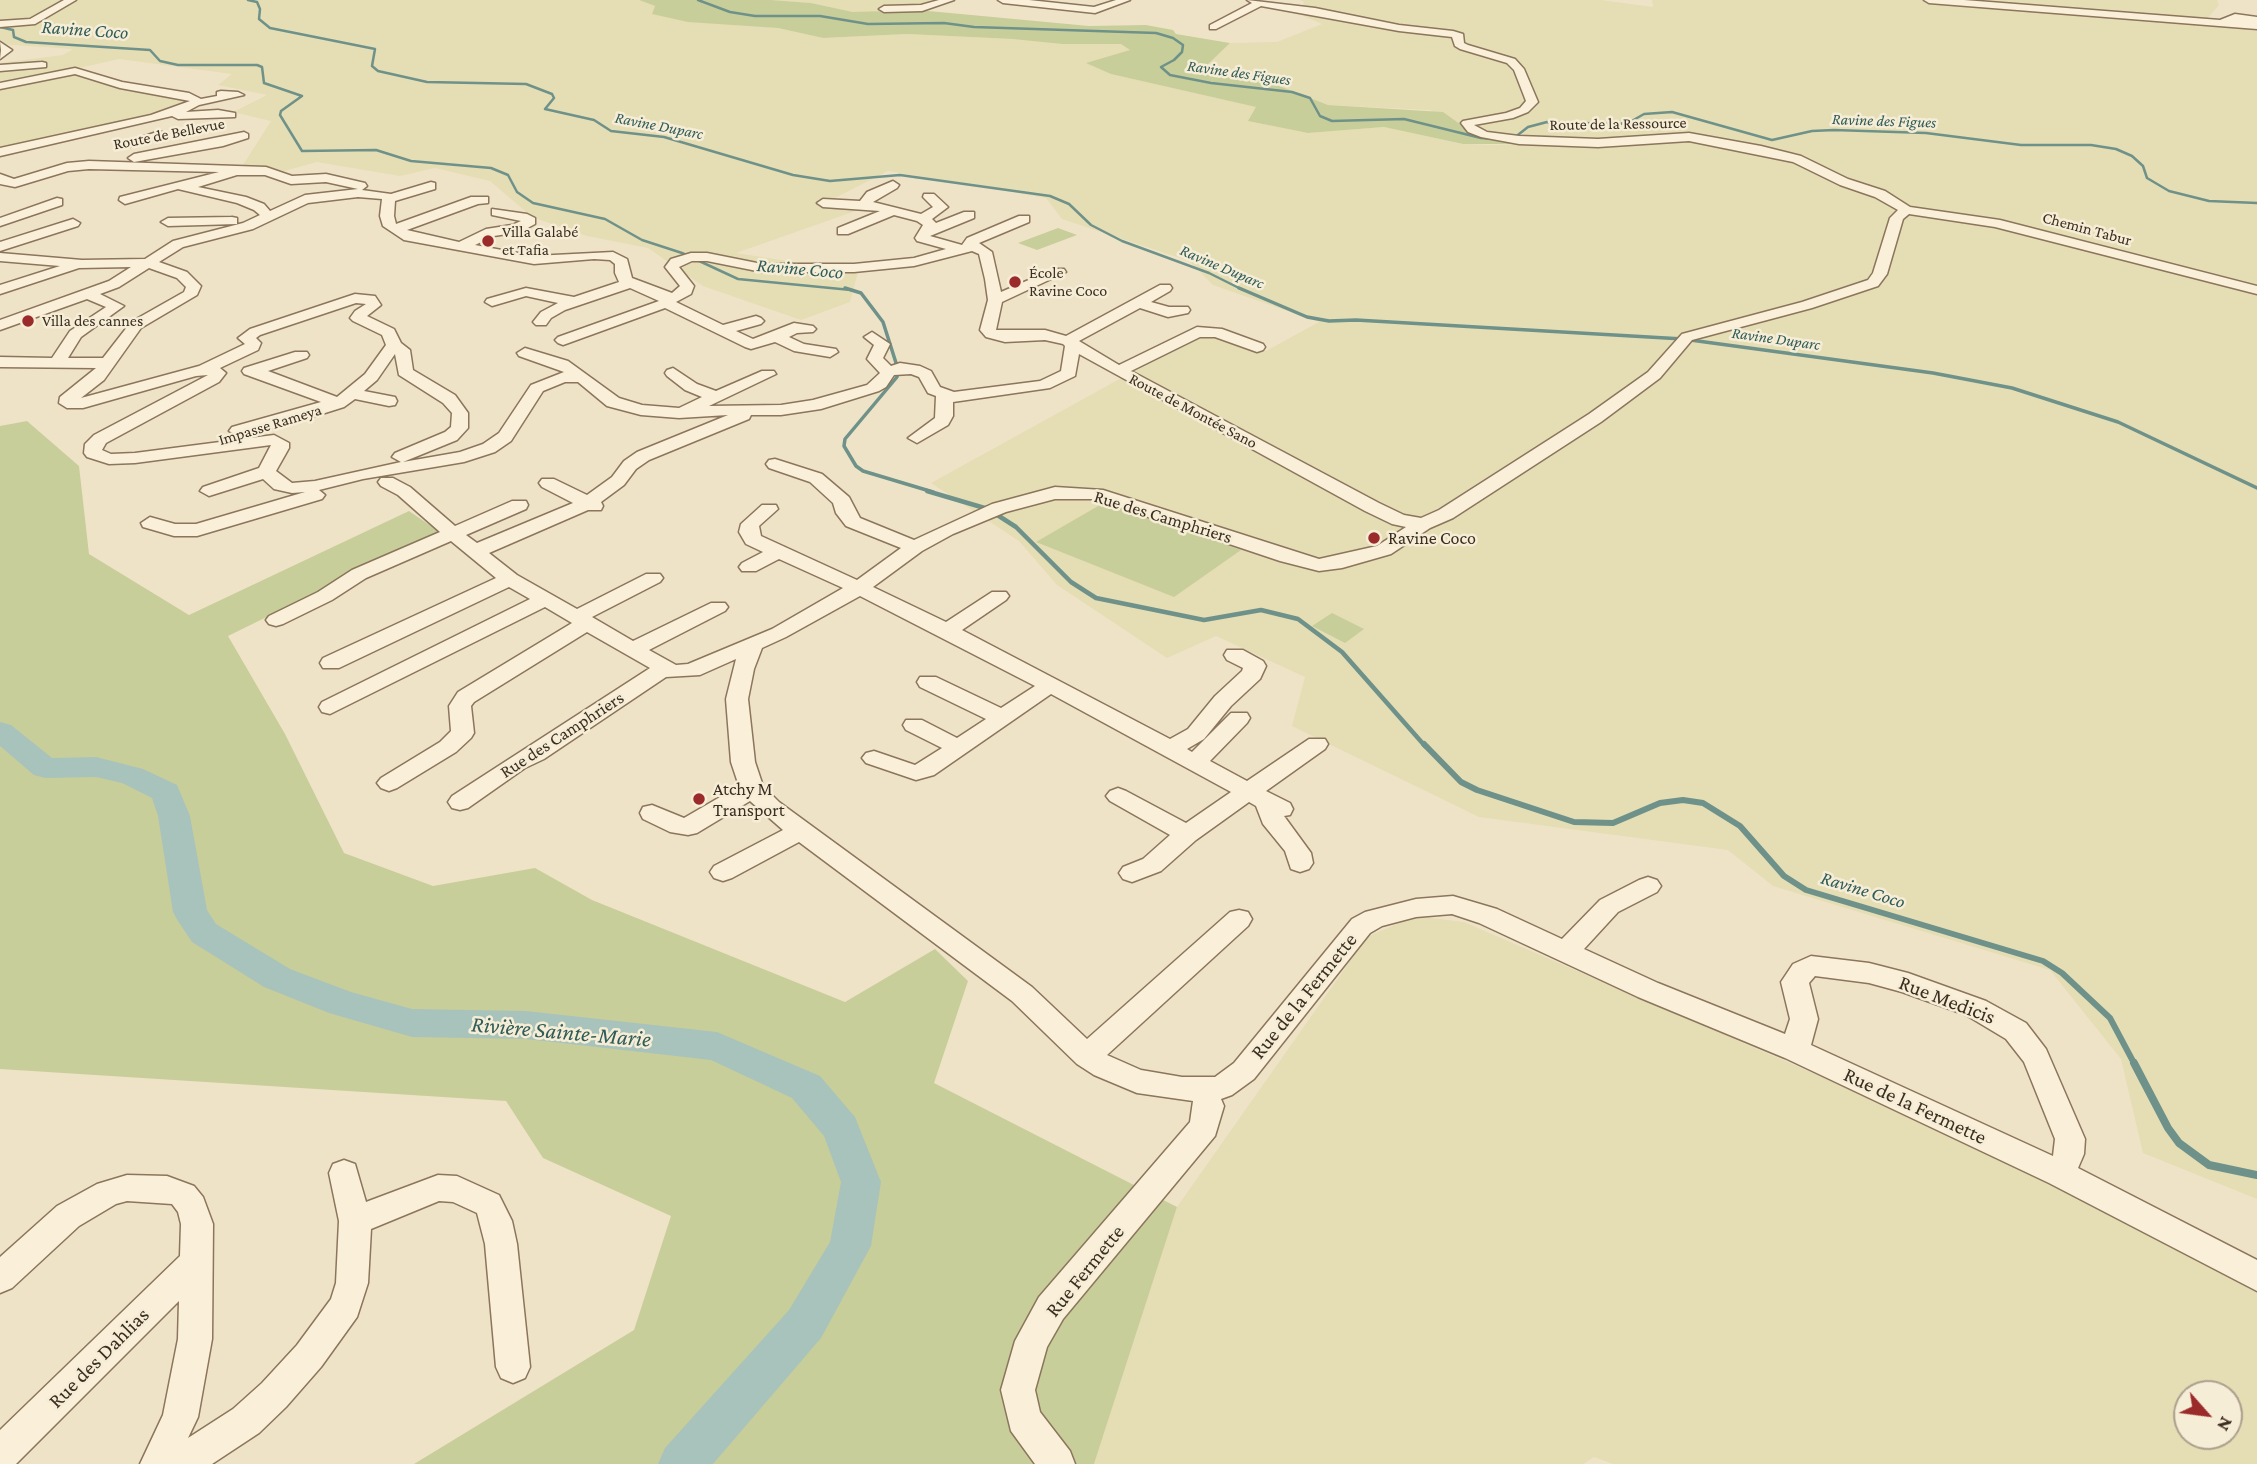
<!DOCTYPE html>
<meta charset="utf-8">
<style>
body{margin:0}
#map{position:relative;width:2257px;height:1464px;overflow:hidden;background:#efe3c7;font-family:"Crimson Pro",serif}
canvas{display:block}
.north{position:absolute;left:2173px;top:1380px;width:70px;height:70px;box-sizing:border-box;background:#f6edd6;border:2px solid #aba08d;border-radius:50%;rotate:118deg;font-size:19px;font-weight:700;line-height:28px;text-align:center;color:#3b2d1f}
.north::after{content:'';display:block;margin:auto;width:24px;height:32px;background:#9b2a2b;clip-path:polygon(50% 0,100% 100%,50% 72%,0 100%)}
</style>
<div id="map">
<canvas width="2257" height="1464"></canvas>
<div class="north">N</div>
</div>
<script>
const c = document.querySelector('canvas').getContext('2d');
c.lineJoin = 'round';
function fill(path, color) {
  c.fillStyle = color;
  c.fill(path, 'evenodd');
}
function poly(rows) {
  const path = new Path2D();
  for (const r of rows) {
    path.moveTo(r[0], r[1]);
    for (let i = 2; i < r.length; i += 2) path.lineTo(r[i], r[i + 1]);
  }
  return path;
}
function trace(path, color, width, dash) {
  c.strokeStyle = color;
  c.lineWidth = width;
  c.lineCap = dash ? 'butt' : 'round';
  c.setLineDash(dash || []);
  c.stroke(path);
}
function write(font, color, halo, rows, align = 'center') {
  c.font = font + ' "Crimson Pro",serif';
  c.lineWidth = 5;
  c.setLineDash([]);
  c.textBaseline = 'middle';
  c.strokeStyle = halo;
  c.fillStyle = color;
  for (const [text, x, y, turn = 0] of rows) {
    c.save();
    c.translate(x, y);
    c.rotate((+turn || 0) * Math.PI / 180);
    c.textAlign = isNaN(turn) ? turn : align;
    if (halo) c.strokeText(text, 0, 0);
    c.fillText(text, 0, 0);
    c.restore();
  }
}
const farmland = poly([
 [0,0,639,0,655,6,652,14,778,28,823,38,907,34,1012,39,1062,44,1121,44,1131,50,1087,63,1112,74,1257,107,1249,121,1308,133,1384,127,1463,144,1494,145,1518,144,1471,132,1430,110,1328,105,1259,78,1203,68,1230,43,1277,42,1322,24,1299,14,1304,2,1300,0,1601,0,1653,7,1652,0,2217,0,2219,5,2205,21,2257,31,2257,1199,2143,1153,2121,1059,2050,970,1773,886,1728,850,1479,817,1292,726,1305,677,1216,636,1167,658,1057,585,1019,541,931,483,1203,333,1266,351,1319,322,1213,285,1189,261,1062,219,1046,198,888,171,831,200,864,208,736,253,858,272,850,302,801,320,703,286,648,248,587,236,532,217,490,181,435,168,400,176,317,162,281,172,243,165,271,121,233,112,267,95,218,85,232,74,119,59,79,68,186,99,191,103,175,111,0,150,0,63,63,55,73,49,0,44],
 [771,0,945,0,918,10,876,13,853,12,811,3],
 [1415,916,1464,922,1965,1139,2257,1289,2257,1464,1613,1464,1594,1457,1583,1464,1094,1464,1177,1207,1367,937],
 [2187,1394,2229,1394,2229,1436,2187,1436]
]);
const green = poly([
 [639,0,771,0,811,3,853,12,918,10,1089,26,1146,25,1173,30,1176,34,1230,43,1204,68,1259,78,1328,105,1443,112,1471,132,1519,144,1463,144,1384,127,1308,133,1248,121,1256,107,1111,74,1086,63,1130,50,1121,44,1062,44,1012,39,907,34,823,38,778,28,688,22,652,14,655,6],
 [1058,228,1077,235,1037,250,1018,243],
 [27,421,79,466,89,554,189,615,409,511,440,532,228,636,285,734,344,853,433,886,535,868,592,900,845,1002,935,949,968,981,934,1083,1177,1207,1094,1464,414,1464,634,1330,671,1216,543,1158,506,1101,0,1069,0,426],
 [1105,502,1241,550,1174,597,1036,542],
 [1332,613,1364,629,1345,643,1312,626]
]);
const streamFar4 = poly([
 [248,0,257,2,260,9,259,19,270,28,375,49,372,66,378,71,427,82,526,84,552,94,554,98,545,109,594,120,611,131,664,137,793,175,830,181,900,175,1050,196,1069,204,1091,225,1122,241,1209,273,1243,290],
 [698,0,730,12,755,16,820,16,868,24,944,23,974,27,1156,33,1173,38,1183,45,1182,52,1174,60,1161,67,1170,75,1211,83,1292,92,1310,98,1320,116,1332,121,1404,119,1481,138,1497,139],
 [0,27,13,30,14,37,26,42,150,50,160,61,178,65,257,65,262,67,264,83,302,96,281,111,280,115,302,151,376,150,411,161,491,168,508,175,517,192,533,203,605,219,642,240,682,253,738,279,851,290],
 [1514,138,1528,127,1547,122,1619,124,1630,122,1644,114,1672,112,1772,140,1812,131,1834,130,1926,133,2021,145,2091,145,2116,149,2132,156,2143,166,2147,178,2169,191,2209,201,2257,203]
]);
const streamFar3 = poly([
 [845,288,861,293,883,322,897,366,897,377,845,439,844,446,856,466,863,471,933,492],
 [1239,288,1307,317,1329,321,1356,320,1683,339,1933,373,2012,388,2118,422,2257,488]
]);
const streamFar2 = poly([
 [927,491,988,509,1016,527,1071,582,1096,598,1204,620,1261,610,1298,619,1342,652,1425,746]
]);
const streamFar1 = poly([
 [1424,744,1461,782,1477,790,1574,822,1613,823,1660,803,1683,800,1703,803,1740,826,1784,876,1806,890,2043,961,2062,973,2110,1018,2135,1065]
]);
const stream = poly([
 [2134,1063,2168,1128,2179,1143,2209,1165,2257,1175]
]);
const river = poly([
 [0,722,11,725,52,758,96,757,143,769,177,785,190,816,207,910,216,924,290,969,351,992,412,1009,526,1011,717,1032,820,1076,855,1117,881,1182,871,1246,821,1338,713,1464,658,1464,665,1448,789,1310,830,1242,841,1182,824,1136,792,1098,711,1060,526,1039,412,1037,329,1013,264,987,192,942,178,921,173,912,158,816,152,798,122,783,96,777,45,778,34,775,0,746,0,722]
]);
const minor = poly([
 [64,0,76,0,35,24,0,27,0,21,30,19,64,0],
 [939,0,954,0,922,11,884,12,879,9,884,6,921,5,939,0],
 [998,0,1029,0,1094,7,1116,0,1130,0,1095,13,1003,3,998,0],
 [1247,0,1315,8,1399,25,1453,31,1463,34,1464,43,1468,45,1515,59,1524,69,1538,102,1528,112,1513,118,1474,125,1487,132,1519,136,1598,139,1689,133,1761,146,1801,156,1848,179,1885,191,1910,207,2000,220,2257,286,2257,294,1995,227,1909,214,1903,219,1887,274,1878,286,1812,308,1692,340,1660,378,1601,422,1453,518,1430,528,1391,554,1342,568,1319,571,1280,561,1095,499,1055,499,1006,512,953,534,922,551,873,587,946,622,992,592,1006,592,1009,596,1006,600,962,630,1170,739,1188,729,1215,696,1242,671,1243,668,1227,660,1224,655,1227,650,1243,650,1263,661,1266,666,1260,679,1231,706,1204,739,1187,749,1192,752,1231,713,1247,713,1250,718,1247,723,1210,761,1247,781,1309,739,1325,739,1328,744,1325,749,1266,791,1290,803,1293,809,1290,815,1284,816,1311,853,1313,863,1309,869,1300,872,1291,869,1285,851,1263,824,1256,806,1249,802,1196,840,1161,871,1132,882,1123,879,1119,873,1123,867,1143,859,1170,835,1110,801,1106,796,1110,791,1118,788,1126,791,1186,823,1231,792,1051,694,934,775,916,780,866,763,862,758,866,753,874,751,915,765,942,748,906,730,903,725,906,720,922,720,957,738,986,719,920,687,917,682,920,677,936,677,1001,708,1035,686,860,596,786,637,762,648,754,669,748,699,755,762,763,786,779,802,1032,987,1087,1039,1230,912,1239,910,1248,912,1252,919,1248,926,1107,1055,1141,1070,1182,1077,1215,1077,1234,1063,1352,919,1365,912,1416,899,1453,896,1497,909,1562,939,1600,900,1639,880,1648,877,1657,880,1661,886,1657,892,1618,912,1584,949,1658,983,1785,1034,1790,1019,1781,982,1793,964,1811,956,1869,963,1908,973,1986,1001,2026,1023,2046,1049,2085,1139,2084,1154,2078,1168,2257,1260,2257,1291,2049,1183,1785,1058,1638,997,1479,923,1452,914,1416,917,1382,926,1370,933,1254,1079,1232,1095,1221,1099,1224,1106,1215,1136,1063,1319,1047,1347,1035,1390,1040,1412,1070,1451,1075,1464,1035,1464,1011,1431,1001,1390,1015,1341,1039,1297,1190,1122,1193,1101,1137,1093,1094,1075,1077,1064,1012,1001,799,842,732,878,723,881,714,878,710,872,714,866,783,830,750,801,697,833,688,835,670,832,643,819,640,813,643,807,652,805,684,818,739,786,731,762,726,699,736,659,700,675,666,677,544,759,525,768,468,808,460,810,452,808,448,802,452,796,650,668,587,632,474,702,471,706,474,733,471,738,456,752,397,788,389,791,381,788,377,783,381,778,440,742,451,731,449,706,458,692,572,623,545,607,330,714,322,712,319,707,322,702,530,599,509,587,339,668,323,668,320,663,323,658,496,578,451,541,366,578,332,600,283,624,276,626,269,624,266,620,269,616,318,592,352,570,440,532,398,495,381,486,378,482,381,478,393,478,410,487,455,526,512,501,526,501,528,505,526,509,466,535,477,543,573,503,542,487,539,483,542,479,554,479,587,495,612,477,624,461,637,452,728,415,679,418,641,415,607,406,578,382,565,382,543,391,511,441,495,452,464,462,363,479,319,490,325,495,322,499,197,536,174,536,143,527,141,523,150,517,175,524,196,524,305,492,292,493,274,489,263,479,209,496,200,491,203,487,259,468,271,445,135,463,109,464,87,457,84,453,85,444,94,435,208,375,196,376,83,408,67,408,59,403,60,397,96,368,0,367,0,357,52,358,70,331,106,307,87,299,0,330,0,320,109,281,131,267,79,268,0,294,0,285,60,266,0,261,0,253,82,260,145,259,173,241,243,223,260,215,254,210,237,203,178,189,125,204,119,200,120,197,219,172,89,169,68,171,15,187,0,184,0,174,14,179,67,163,89,161,266,167,292,176,326,174,365,183,367,186,362,190,391,194,431,182,435,183,435,189,395,201,394,216,396,224,471,197,488,197,488,203,478,204,407,230,459,242,486,229,512,225,521,221,492,215,492,209,527,214,535,218,535,224,520,232,494,236,475,245,534,256,613,252,627,259,632,278,672,293,680,286,665,267,671,259,691,253,707,253,762,264,854,264,914,258,946,249,917,241,915,238,923,225,917,221,894,215,848,234,838,234,838,228,880,211,823,207,817,203,823,199,860,201,867,192,893,181,899,185,897,188,873,202,921,214,933,207,923,197,924,194,934,194,948,207,932,219,936,223,964,212,974,212,974,218,930,236,962,245,967,238,1019,216,1029,216,1029,222,979,243,992,252,1001,292,1054,269,1064,269,1066,272,1002,302,996,330,1045,330,1066,336,1160,285,1170,285,1172,288,1170,291,1151,302,1169,307,1188,307,1190,310,1188,313,1168,317,1140,308,1079,341,1119,365,1197,327,1222,329,1263,344,1265,347,1263,350,1257,352,1215,337,1200,337,1131,371,1379,503,1404,515,1421,518,1439,510,1589,414,1648,372,1682,334,1802,302,1868,280,1873,273,1890,218,1898,210,1875,197,1840,185,1793,162,1689,141,1598,147,1519,144,1481,137,1468,132,1461,123,1463,121,1506,113,1520,108,1526,101,1514,70,1507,63,1460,49,1455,46,1452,37,1399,31,1261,6,1216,29,1210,29,1210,25,1252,3,1247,0],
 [237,175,265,175,291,184,326,182,358,189,305,195,270,211,264,204,246,197,198,187,237,175],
 [358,197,382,199,380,216,383,226,404,240,534,264,594,259,610,260,615,264,615,273,619,282,574,297,526,288,487,299,485,302,492,306,526,296,558,303,541,312,533,322,536,325,546,325,551,318,565,310,630,288,659,301,558,337,555,340,558,343,563,345,665,308,745,347,751,349,775,342,794,351,830,357,838,352,836,349,804,344,789,337,797,333,813,332,816,329,813,326,794,323,753,339,736,331,761,324,764,321,761,318,756,316,723,325,676,302,691,294,694,286,679,267,692,261,707,261,762,272,854,272,914,266,972,251,979,254,985,279,988,300,980,330,986,337,1005,342,1045,340,1063,344,1065,346,1061,371,1040,381,954,392,940,387,931,371,920,366,900,363,891,366,883,358,890,344,872,332,864,337,874,345,867,359,880,373,867,385,813,400,781,405,709,406,776,374,774,371,762,371,716,391,697,384,673,368,667,370,665,373,667,376,685,390,702,397,679,408,642,405,619,398,568,361,525,348,517,353,519,356,564,372,531,385,499,433,483,444,460,452,403,462,457,440,468,428,468,413,455,395,413,370,410,350,401,343,394,329,367,316,381,305,375,296,355,294,250,329,238,338,245,344,199,366,81,398,104,380,141,328,197,295,201,286,187,272,159,262,183,247,253,229,308,203,358,197],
 [149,268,177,278,186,287,184,292,131,322,103,358,68,358,81,337,124,306,100,294,119,287,149,268],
 [356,303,366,304,355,311,350,318,353,321,382,335,386,345,365,374,337,397,268,371,307,358,309,355,307,352,295,352,244,368,242,371,244,374,321,402,232,427,229,431,238,436,287,425,344,407,355,399,389,406,395,405,397,401,395,397,364,391,377,380,395,354,399,375,443,403,452,413,451,427,445,432,395,453,392,457,401,462,315,481,292,483,276,471,289,448,289,443,274,435,135,453,111,454,102,450,106,443,219,382,226,373,220,368,258,350,261,343,256,338,260,335,356,303],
 [1079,354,1365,511,1392,524,1406,527,1377,546,1319,559,1103,490,1055,487,992,504,914,540,860,518,849,497,822,474,775,459,769,460,766,464,769,468,810,482,833,503,836,513,846,526,901,548,857,580,761,536,759,526,778,509,776,505,762,505,741,524,739,532,746,544,763,552,742,563,739,567,742,571,756,571,779,559,843,588,772,629,688,664,676,665,649,650,725,611,728,607,725,603,711,603,633,641,592,617,660,582,663,578,660,574,646,574,577,609,517,575,489,553,588,510,601,510,603,506,601,502,624,485,636,469,649,460,749,419,751,415,781,415,821,409,879,391,886,387,894,375,911,374,919,377,928,393,936,396,935,418,908,438,917,443,948,425,953,416,953,402,1050,388,1075,376,1079,354],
 [1815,976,1869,983,1902,992,1966,1015,2006,1039,2024,1062,2055,1139,2053,1156,1811,1045,1818,1019,1809,983,1815,976],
 [1924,0,1964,0,2220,20,2235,14,2257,17,2257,23,2235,20,2257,23,2257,29,1929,3,1924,0],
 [0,42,12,50,0,59,1,50,0,42],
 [42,62,46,63,46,67,0,71,0,65,42,62],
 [75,68,122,82,189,93,201,99,217,96,217,92,221,91,238,92,244,95,199,105,186,112,218,110,235,113,235,117,178,119,172,116,0,156,0,148,151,115,190,101,120,88,75,74,0,89,0,83,75,68],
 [160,131,164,133,164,137,129,147,123,143,160,131],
 [244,132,248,134,248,138,223,146,134,162,128,158,134,154,244,132],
 [57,198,62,199,62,205,0,226,0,218,57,198],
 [232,217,237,218,237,224,168,226,161,222,168,218,232,217],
 [73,219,80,223,78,226,0,251,0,242,73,219],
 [344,1160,355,1164,366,1202,438,1175,457,1176,499,1195,512,1221,517,1244,530,1367,525,1378,513,1383,501,1378,496,1367,485,1244,477,1213,453,1202,439,1201,371,1229,368,1283,357,1317,321,1367,286,1407,259,1433,212,1464,140,1464,163,1415,178,1339,179,1301,16,1464,0,1464,0,1430,180,1256,181,1224,178,1212,172,1204,127,1201,116,1204,79,1226,12,1288,0,1293,0,1257,57,1206,97,1184,127,1175,167,1176,194,1186,203,1197,213,1224,212,1339,198,1417,188,1438,233,1409,262,1383,297,1345,331,1299,336,1283,339,1221,329,1173,333,1164,344,1160]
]);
const markers = [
 [488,241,7,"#9b2a2b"],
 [1015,282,7,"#9b2a2b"],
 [28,321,7,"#9b2a2b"],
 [1374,538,7,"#9b2a2b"],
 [699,799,7,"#9b2a2b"]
];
const farWaternames = [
 ["Ravine des Figues",1239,73,8],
 ["Ravine des Figues",1884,121,2],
 ["Ravine Duparc",659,126,11],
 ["Ravine Duparc",1222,267,23],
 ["Ravine Duparc",1776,339,8]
];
const farStreetnames = [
 ["Route de la Ressource",1618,124,-1],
 ["Route de Bellevue",169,134,-11],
 ["Chemin Tabur",2087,229,15],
 ["Route de Montée Sano",1193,411,28],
 ["Impasse Rameya",270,425,-17]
];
const farPoinames = [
 ["Villa Galabé",502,232],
 ["et Tafia",502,250],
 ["École",1029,273],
 ["Ravine Coco",1029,291],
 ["Villa des cannes",42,321]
];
const streetNames = [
 ["Rue des Camphriers",1163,517,17],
 ["Rue des Camphriers",562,735,-33]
];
const poiNames = [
 ["Ravine Coco",1388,538],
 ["Atchy M",713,789],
 ["Transport",713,810]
];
const waterNames = [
 ["Ravine Coco",85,30,4],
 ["Ravine Coco",800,269,5],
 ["Ravine Coco",1863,890,17]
];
const nearStreetnames = [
 ["Rue de la Fermette",1304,996,-51],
 ["Rue Medicis",1947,1000,21],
 ["Rue de la Fermette",1915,1106,25],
 ["Rue Fermette",1085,1271,-51],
 ["Rue des Dahlias",99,1358,-45]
];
const nearWaternames = [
 ["Rivière Sainte-Marie",561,1032,5]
];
fill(farmland, '#e5ddb4');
fill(green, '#c8ce9a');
trace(streamFar4, '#6e9289', 2.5);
trace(streamFar3, '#6e9289', 3.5);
trace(streamFar2, '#6e9289', 4.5);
trace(streamFar1, '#6e9289', 6);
trace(stream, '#6e9289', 8);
fill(river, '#a8c3bb');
trace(minor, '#8b755c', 3);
fill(minor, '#faf0da');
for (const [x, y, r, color] of markers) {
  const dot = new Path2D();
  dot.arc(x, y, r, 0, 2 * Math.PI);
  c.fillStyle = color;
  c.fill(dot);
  trace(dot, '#f6edd6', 2.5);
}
write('italic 16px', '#2f5b58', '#f6edd6', farWaternames);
write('16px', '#3b2d1f', '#f6edd6', farStreetnames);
write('16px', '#3b2d1f', '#f6edd6', farPoinames, 'left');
write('18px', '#3b2d1f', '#f6edd6', streetNames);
write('18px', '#3b2d1f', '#f6edd6', poiNames, 'left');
write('italic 19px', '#2f5b58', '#f6edd6', waterNames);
write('21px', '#3b2d1f', '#f6edd6', nearStreetnames);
write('italic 23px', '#2f5b58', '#f6edd6', nearWaternames);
</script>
